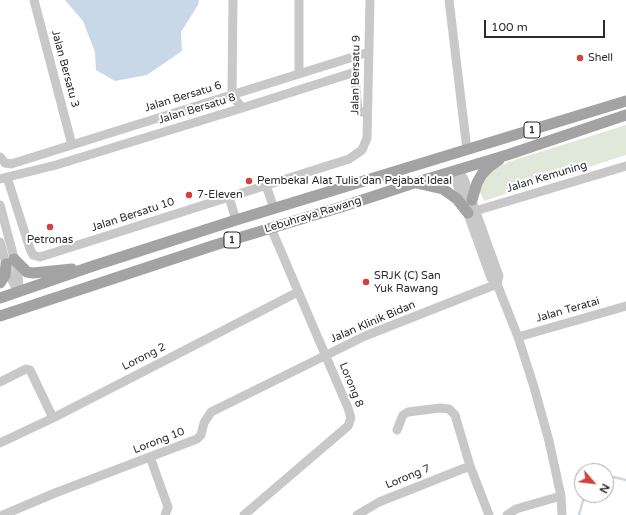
<!DOCTYPE html>
<style>
body{margin:0}
#map{position:relative;width:626px;height:515px;overflow:hidden;background:#fff;font-family:"Varela Round",sans-serif}
canvas{display:block}
.north{position:absolute;left:574px;top:463px;width:40px;height:40px;box-sizing:border-box;background:#fff;border:1px solid #aaa;border-radius:50%;rotate:118deg;font-size:11px;font-weight:700;line-height:16px;text-align:center;color:#2b2b2b}
.north::after{content:'';display:block;margin:auto;width:14px;height:18px;background:#d1413f;clip-path:polygon(50% 0,100% 100%,50% 72%,0 100%)}
.scale{position:absolute;left:484px;top:20px;width:121px;height:18px;box-sizing:border-box;border:2px solid #2b2b2b;border-top:0;padding-left:5px;font-size:12px;line-height:14px;white-space:nowrap;color:#2b2b2b;-webkit-text-stroke:3px #fff;paint-order:stroke}
</style>
<div id="map">
<canvas width="626" height="515"></canvas>
<div class="north">N</div>
<div class="scale">100 m</div>
</div>
<script>
const c = document.querySelector('canvas').getContext('2d');
c.lineJoin = 'round';
function fill(path, color) {
  c.fillStyle = color;
  c.fill(path, 'evenodd');
}
function poly(rows) {
  const path = new Path2D();
  for (const r of rows) {
    path.moveTo(r[0], r[1]);
    for (let i = 2; i < r.length; i += 2) path.lineTo(r[i], r[i + 1]);
  }
  return path;
}
function trace(path, color, width, dash) {
  c.strokeStyle = color;
  c.lineWidth = width;
  c.lineCap = dash ? 'butt' : 'round';
  c.setLineDash(dash || []);
  c.stroke(path);
}
function write(font, color, halo, rows, align = 'center') {
  c.font = font + ' "Varela Round",sans-serif';
  c.lineWidth = 4;
  c.setLineDash([]);
  c.textBaseline = 'middle';
  c.strokeStyle = halo;
  c.fillStyle = color;
  for (const [text, x, y, turn = 0] of rows) {
    c.save();
    c.translate(x, y);
    c.rotate((+turn || 0) * Math.PI / 180);
    c.textAlign = isNaN(turn) ? turn : align;
    if (halo) c.strokeText(text, 0, 0);
    c.fillText(text, 0, 0);
    c.restore();
  }
}
const green = poly([
 [626,125,626,155,484,201,479,190,483,180,492,171,508,162]
]);
const water = poly([
 [65,0,199,0,198,5,181,32,182,51,147,75,115,81,96,70,95,52,83,21]
]);
const stream = poly([
 [606,480,614,477,626,480],
 [579,515,584,497,586,495]
]);
const minor = poly([
 [34,0,72,145],
 [233,0,232,95,242,108],
 [449,0,467,150],
 [299,74,299,0],
 [0,157,5,163,11,164,369,52],
 [458,169,456,181,491,278,497,284,518,337,534,387,549,441,561,496,562,515],
 [458,169,464,179,499,276,497,284],
 [7,177,30,249,33,255,40,257,349,159,362,150,367,138,370,0],
 [0,179,56,165,242,108,352,73,355,76,358,111,367,113],
 [266,185,274,209],
 [229,197,236,220],
 [0,205,18,273,19,292],
 [475,211,626,166],
 [0,242,9,275,18,291],
 [518,337,626,306],
 [0,382,26,369,30,370,53,418],
 [397,430,403,415,408,412,440,408,449,409,455,415,470,466,489,515],
 [0,443,53,418,298,292],
 [150,457,168,507,165,515],
 [3,515,55,493,197,439,201,435,204,423,211,412,365,336,497,284],
 [244,515,348,426,351,418,348,408,271,228],
 [357,515,379,502,470,466],
 [507,515,516,509,561,496]
]);
const major = poly([
 [416,183,443,189,457,199,468,213],
 [472,200,477,183,482,174,489,167,499,160],
 [14,259,27,272,33,273,72,269],
 [0,283,5,275,6,264],
 [0,298,93,266,236,220,626,101],
 [0,316,215,245,341,207,414,183,507,155,626,115]
]);
const markers = [
 [580,58,4,"#d1413f"],
 [249,181,4,"#d1413f"],
 [189,195,4,"#d1413f"],
 [50,227,4,"#d1413f"],
 [366,282,4,"#d1413f"]
];
const shields = [
 [532,130,16],
 [232,240,16]
];
const shieldNames = [
 ["1",532,130],
 ["1",232,240]
];
const poiNames = [
 ["Shell",588,58],
 ["Pembekal Alat Tulis dan Pejabat Ideal",257,181],
 ["7-Eleven",197,195],
 ["Petronas",50,240,"center"],
 ["SRJK (C) San",374,276],
 ["Yuk Rawang",374,289]
];
const streetNames = [
 ["Jalan Bersatu 3",65,69,75],
 ["Jalan Bersatu 9",356,75,-89],
 ["Jalan Bersatu 6",183,97,-17],
 ["Jalan Bersatu 8",197,109,-17],
 ["Jalan Kemuning",547,177,-17],
 ["Jalan Bersatu 10",133,215,-18],
 ["Lebuhraya Rawang",313,215,-17],
 ["Jalan Teratai",568,310,-16],
 ["Jalan Klinik Bidan",373,322,-23],
 ["Lorong 2",144,357,-27],
 ["Lorong 8",351,385,68],
 ["Lorong 10",159,441,-21],
 ["Lorong 7",408,477,-22]
];
fill(green, '#e0e8da');
fill(water, '#c8d8e6');
trace(stream, '#c8d8e6', 2.5);
trace(minor, '#c8c8c8', 9);
trace(major, '#a3a3a3', 11);
for (const [x, y, r, color] of markers) {
  const dot = new Path2D();
  dot.arc(x, y, r, 0, 2 * Math.PI);
  c.fillStyle = color;
  c.fill(dot);
  trace(dot, '#fff', 1.5);
}
for (const [x, y, w] of shields) {
  const box = new Path2D();
  box.roundRect(x - w / 2, y - 8, w, 16, 3);
  c.fillStyle = '#fff';
  c.fill(box);
  trace(box, '#2b2b2b', 1);
}
write('bold 10px', '#2b2b2b', null, shieldNames);
write('11px', '#2b2b2b', '#fff', poiNames, 'left');
write('11px', '#2b2b2b', '#fff', streetNames);
</script>
